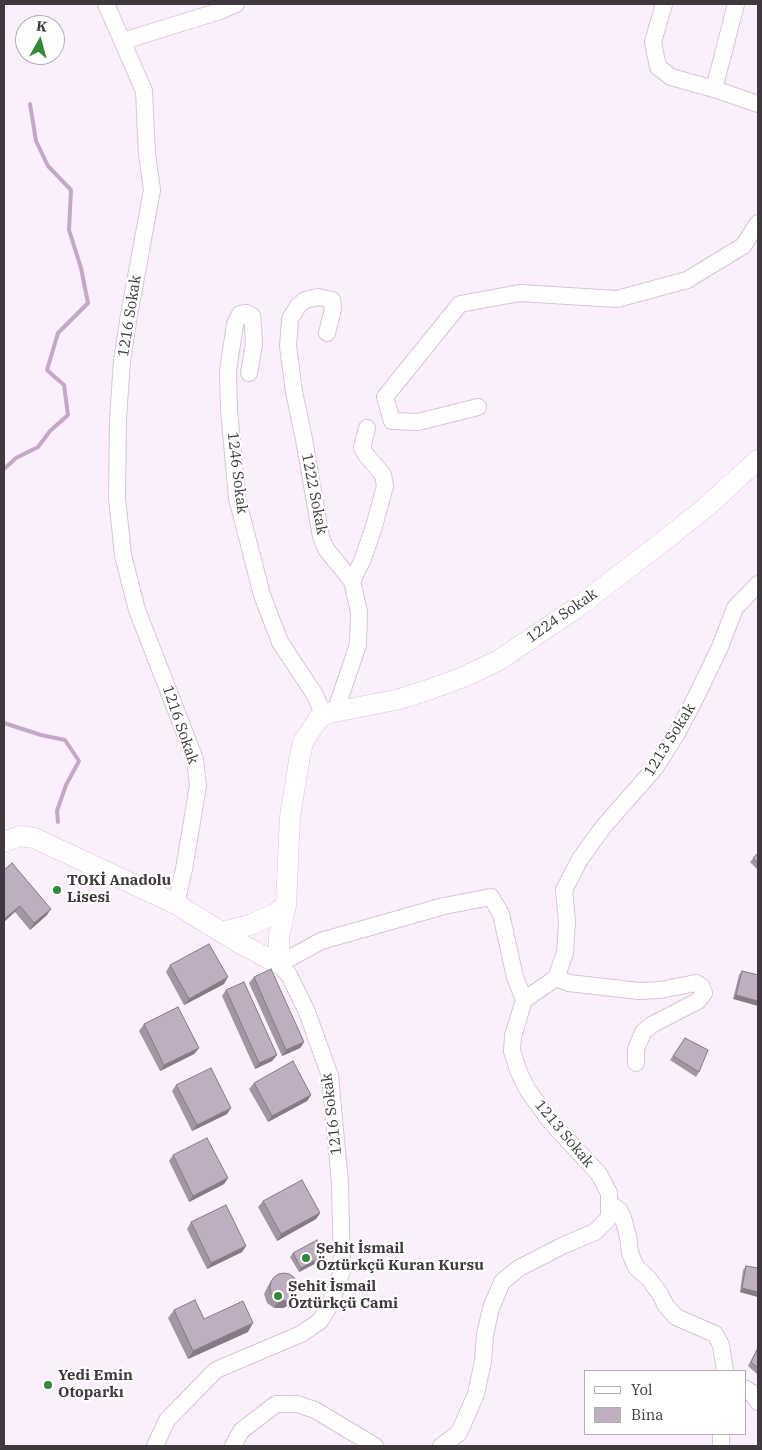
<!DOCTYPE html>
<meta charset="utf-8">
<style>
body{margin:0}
#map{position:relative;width:762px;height:1450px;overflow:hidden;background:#fceffd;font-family:"IBM Plex Serif",serif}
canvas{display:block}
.frame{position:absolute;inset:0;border:5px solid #3f383f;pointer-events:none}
.legend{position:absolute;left:584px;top:1370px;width:162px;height:65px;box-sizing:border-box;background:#fff;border:1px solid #b2afb2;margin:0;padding:6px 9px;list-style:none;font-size:15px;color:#3f383f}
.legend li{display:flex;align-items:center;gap:10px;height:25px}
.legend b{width:25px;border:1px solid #b2afb2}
.north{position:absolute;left:15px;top:15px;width:50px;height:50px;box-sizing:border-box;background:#fff;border:1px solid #b2afb2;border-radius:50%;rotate:7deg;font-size:14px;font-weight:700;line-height:20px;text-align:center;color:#3f383f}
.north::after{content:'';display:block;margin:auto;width:18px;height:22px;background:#328938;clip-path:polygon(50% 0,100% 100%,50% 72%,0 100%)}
</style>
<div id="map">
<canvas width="762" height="1450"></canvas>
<div class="frame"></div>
<ul class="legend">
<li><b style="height:6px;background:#fff"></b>Yol</li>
<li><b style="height:14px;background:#beaebf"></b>Bina</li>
</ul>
<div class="north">K</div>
</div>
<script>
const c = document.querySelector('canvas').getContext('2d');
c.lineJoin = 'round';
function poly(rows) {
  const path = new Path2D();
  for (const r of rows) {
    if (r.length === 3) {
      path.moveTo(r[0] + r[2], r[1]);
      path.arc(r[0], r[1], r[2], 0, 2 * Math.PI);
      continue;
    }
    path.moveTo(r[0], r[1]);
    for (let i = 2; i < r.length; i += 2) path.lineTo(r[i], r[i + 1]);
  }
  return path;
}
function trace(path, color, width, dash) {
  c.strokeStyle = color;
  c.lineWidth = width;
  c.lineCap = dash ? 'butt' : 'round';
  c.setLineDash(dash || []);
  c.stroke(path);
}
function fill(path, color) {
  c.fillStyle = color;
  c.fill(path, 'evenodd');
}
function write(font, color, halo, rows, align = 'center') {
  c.font = font + ' "IBM Plex Serif",serif';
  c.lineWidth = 4.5;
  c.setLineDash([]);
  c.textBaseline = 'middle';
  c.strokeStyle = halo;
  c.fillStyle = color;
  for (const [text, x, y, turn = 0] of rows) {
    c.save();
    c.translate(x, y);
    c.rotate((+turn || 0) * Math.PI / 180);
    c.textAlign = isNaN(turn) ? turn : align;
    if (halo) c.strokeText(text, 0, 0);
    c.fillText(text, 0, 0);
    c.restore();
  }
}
const stream = poly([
 [4,469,16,458,38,447,50,431,68,415,64,385,47,370,58,333,88,303,81,268,69,230,71,190,48,166,36,141,30,104],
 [4,723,41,735,65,740,79,761,66,785,57,811,58,822]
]);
const minor = poly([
 [106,4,144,91,147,154,152,190,129,315,122,361,118,419,117,498,123,555,137,610,195,759,198,786,184,869,176,904],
 [664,4,653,42,658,67,671,77,714,89,758,104],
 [123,41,220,11,236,4],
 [714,89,736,4],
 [327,333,333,309,332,300,318,297,305,300,298,306,290,319,288,346,294,392,304,439,321,537,326,549,352,581,359,612,358,645,335,712],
 [249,373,254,345,253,326,252,316,246,313,240,314,235,324,228,371,229,410,237,498,262,595,280,642,315,695,324,716],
 [478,407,418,422,392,421,385,397,460,304,520,293,617,299,687,280,743,246,758,223],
 [352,581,362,561,373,530,385,486,383,475,367,456,362,448,367,428],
 [556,978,569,983,639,991,660,990,696,983,702,987,704,993,698,1001,653,1024,643,1032,636,1049,636,1063],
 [610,1204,619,1210,623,1218,628,1236,630,1253,636,1267,649,1279,660,1294,666,1306,676,1317,715,1334,721,1345,725,1371],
 [746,1389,751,1392,758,1402],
 [721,1434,721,1446],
 [155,1446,167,1420,216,1370,301,1334,320,1321,331,1303,342,1271,340,1183,330,1076,307,1012,289,975,279,964,321,941,444,906,491,897,501,914,515,977,524,1000],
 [233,1446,241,1431,276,1404,297,1404,315,1410,375,1446],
 [441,1446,459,1433,476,1394,483,1361,485,1335,491,1308,502,1282,519,1268,564,1245,595,1232,609,1218,609,1193,599,1174,550,1121,527,1089,518,1070,512,1051,513,1036,524,1000,556,978,565,953,567,922,564,890,580,859,604,826,655,768,676,735,695,699,720,647,735,608,758,584]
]);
const major = poly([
 [4,842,20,836,34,838,176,904,241,944,279,964,279,937,286,905,275,914,250,925,223,932],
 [286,905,290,817,299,761,303,742,319,718,329,713,400,699,431,689,466,676,499,660,575,609,656,547,705,508,758,460]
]);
const wall = poly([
 [758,853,758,870,750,862],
 [4,870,47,915,30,930,15,912],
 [170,965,224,984,184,1005,166,972],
 [742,971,758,975,733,999,739,975],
 [254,977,304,1042,300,1048,282,1056,249,983],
 [226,990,277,1055,272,1061,255,1069,222,996],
 [144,1024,199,1048,194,1054,160,1071,139,1031],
 [685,1038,699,1072,696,1077,670,1060],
 [254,1083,311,1095,307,1101,268,1122,249,1089],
 [176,1085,227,1114,192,1131,172,1091],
 [173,1155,228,1178,224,1184,189,1202,169,1161],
 [263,1201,320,1213,316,1219,277,1241,258,1207],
 [191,1222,246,1246,242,1252,207,1269,187,1229],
 [293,1253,325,1255,322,1260,299,1272,290,1257],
 [746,1266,758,1268,758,1297,740,1292,743,1270],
 [273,1278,293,1298,287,1306,283,1308,274,1308,267,1303,264,1294,268,1286],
 [174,1310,204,1319,248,1332,188,1359,168,1318],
 [758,1347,758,1375,748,1366]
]);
const shadedWall = poly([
 [20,906,15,912,4,922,4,919],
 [51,909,47,915,30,930,34,923],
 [228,977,224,984,184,1005,189,999],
 [736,995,758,1001,758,1006,733,999],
 [304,1042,300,1048,282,1056,286,1050],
 [199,1048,194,1054,160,1071,164,1065],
 [277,1055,272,1061,255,1069,259,1063],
 [311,1095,307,1101,268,1122,272,1116],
 [231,1108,227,1114,192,1131,197,1125],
 [228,1178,224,1184,189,1202,193,1196],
 [320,1213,316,1219,277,1241,281,1234],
 [246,1246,242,1252,207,1269,211,1263],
 [325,1255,322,1260,299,1272,301,1268],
 [742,1288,758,1292,758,1297,740,1292],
 [293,1298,287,1306,283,1308,274,1308,280,1300],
 [253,1323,248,1332,188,1359,193,1351]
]);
const building = poly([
 [758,853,758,863,753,858,758,853],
 [12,863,51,909,34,923,20,906,4,919,4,870,12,863],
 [209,944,228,977,189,999,170,965,209,944],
 [271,969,304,1042,286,1050,254,977,271,969],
 [742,971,758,975,758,1001,736,995,742,971],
 [244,982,277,1055,259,1063,226,990,244,982],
 [178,1007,199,1048,164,1065,144,1024,178,1007],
 [685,1038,708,1050,699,1072,673,1056,685,1038],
 [293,1061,311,1095,272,1116,254,1083,293,1061],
 [211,1068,231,1108,197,1125,176,1085,211,1068],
 [207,1138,228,1178,193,1196,173,1155,207,1138],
 [302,1180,320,1213,281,1234,263,1201,302,1180],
 [226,1205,246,1246,211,1263,191,1222,226,1205],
 [317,1240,325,1255,301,1268,293,1253,317,1240],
 [746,1266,758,1268,758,1292,742,1288,746,1266],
 [284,1287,14],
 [195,1300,204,1319,243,1301,253,1323,193,1351,174,1310,195,1300],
 [758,1348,758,1368,751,1362,758,1348]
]);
const markers = [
 [57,890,5,"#328938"],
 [306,1258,5,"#328938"],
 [278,1296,5,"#328938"],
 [48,1385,5,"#328938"]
];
const streetNames = [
 ["1216 Sokak",130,316,-81],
 ["1246 Sokak",237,473,83],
 ["1222 Sokak",314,494,79],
 ["1224 Sokak",562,616,-35],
 ["1216 Sokak",180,725,71],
 ["1213 Sokak",670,740,-58],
 ["1216 Sokak",332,1114,-97],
 ["1213 Sokak",564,1134,50]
];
const poiNames = [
 ["TOKİ Anadolu",67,881],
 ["Lisesi",67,898],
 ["Şehit İsmail",316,1249],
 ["Öztürkçü Kuran Kursu",316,1266],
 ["Şehit İsmail",288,1287],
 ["Öztürkçü Cami",288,1304],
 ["Yedi Emin",58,1376],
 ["Otoparkı",58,1393]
];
trace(stream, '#c5a7c7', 4);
trace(minor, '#d6c5d6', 18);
trace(major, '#d6c5d6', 21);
trace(minor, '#fff', 16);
trace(major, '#fff', 20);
fill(wall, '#a396a4');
fill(shadedWall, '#857a86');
fill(building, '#beaebf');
trace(building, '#857a86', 1);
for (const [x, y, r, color] of markers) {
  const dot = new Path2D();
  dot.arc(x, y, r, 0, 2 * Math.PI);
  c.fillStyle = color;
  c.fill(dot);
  trace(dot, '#fff', 2);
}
write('15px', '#3f383f', '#fff', streetNames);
write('bold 15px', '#3f383f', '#fff', poiNames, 'left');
</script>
